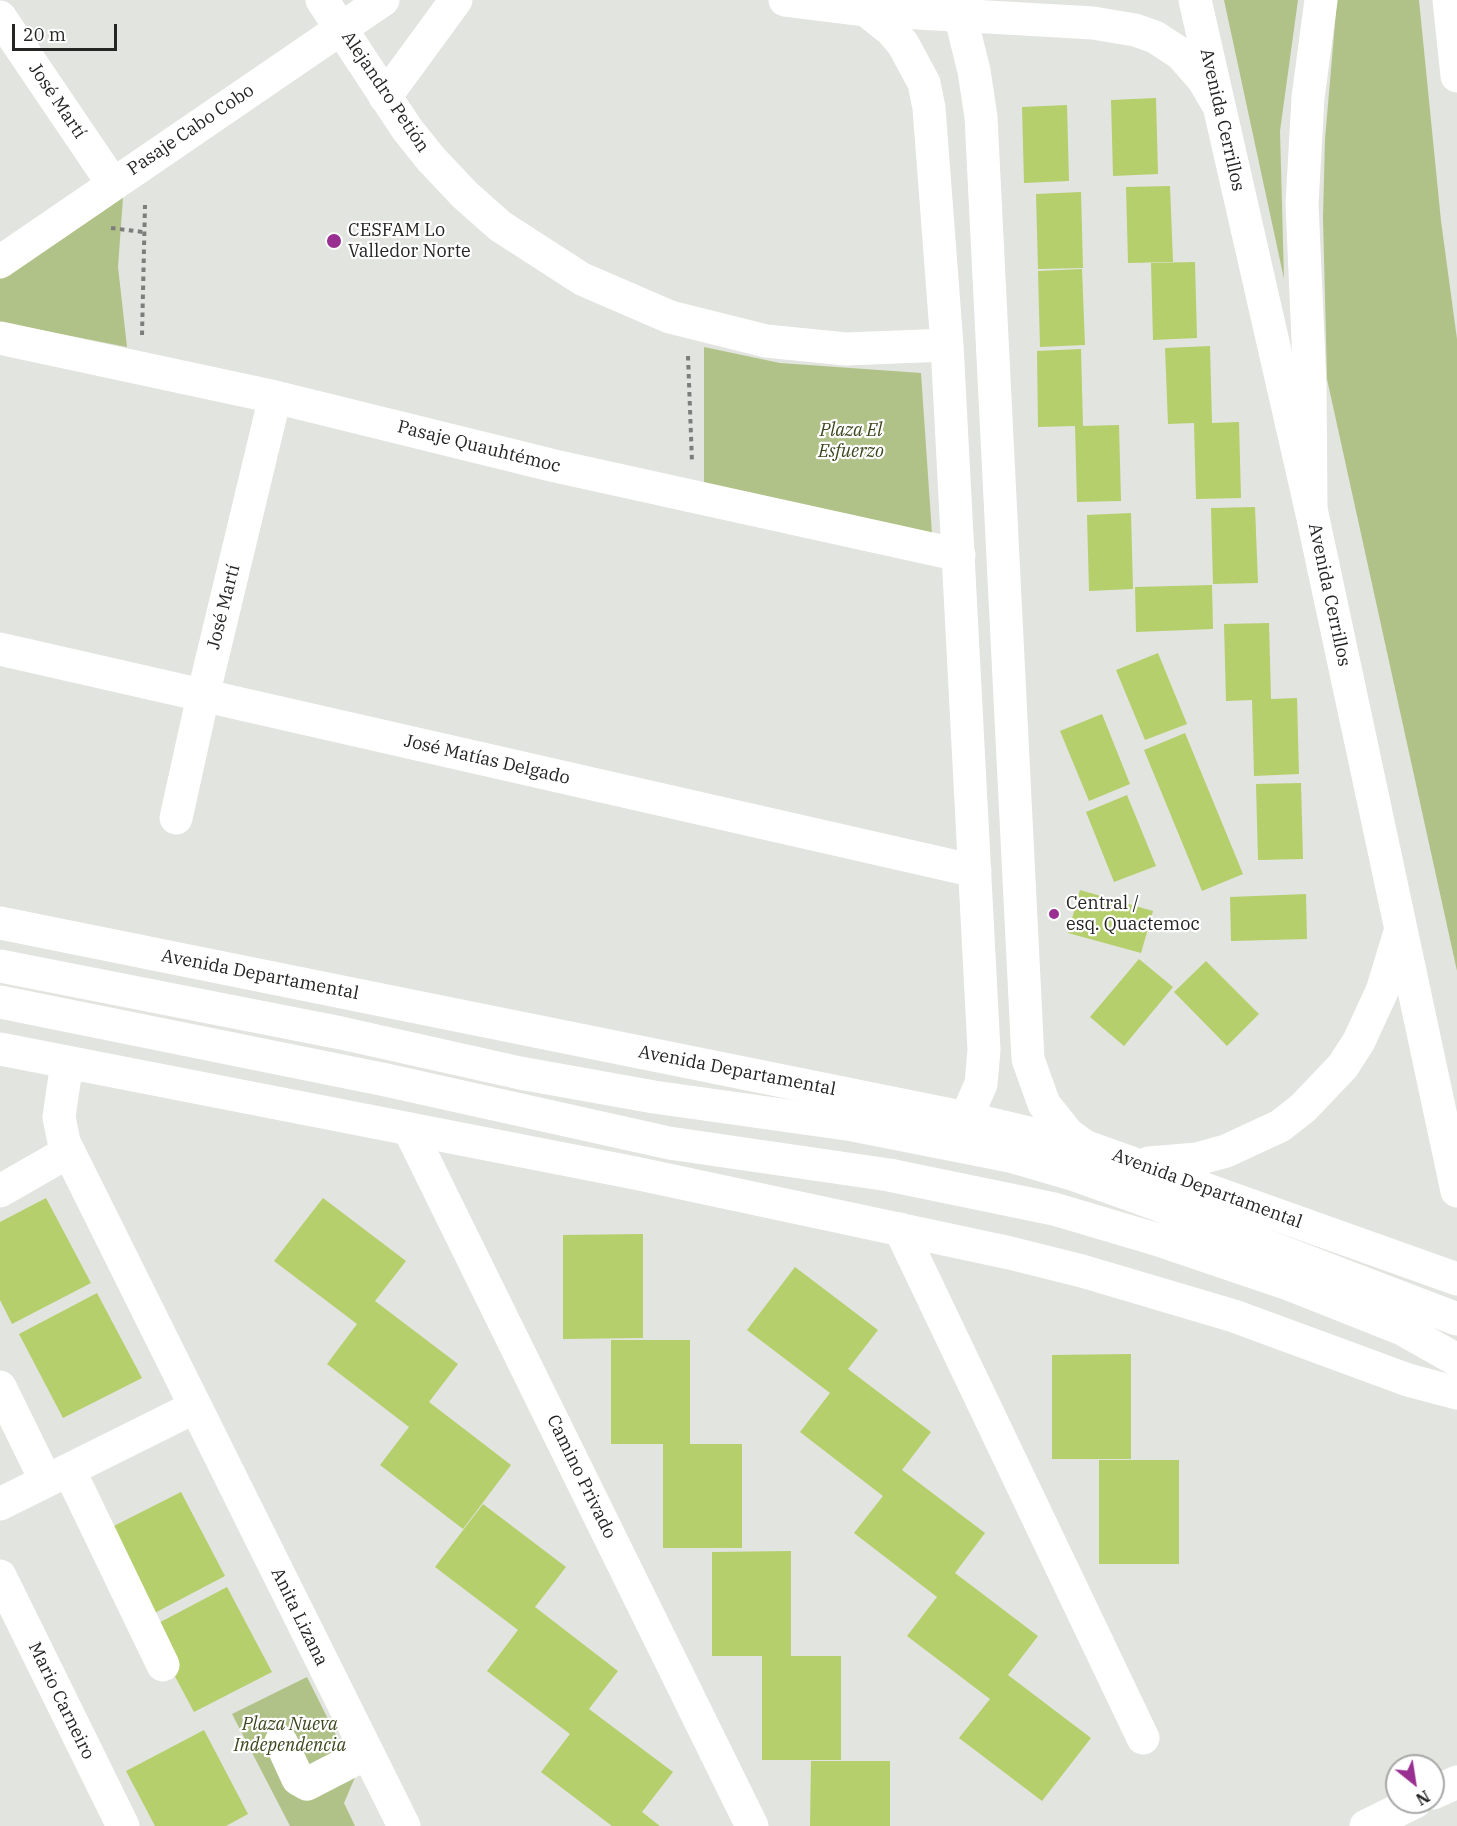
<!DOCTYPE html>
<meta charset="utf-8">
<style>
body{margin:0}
#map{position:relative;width:1457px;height:1826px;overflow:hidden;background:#e2e4df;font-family:"IBM Plex Serif",serif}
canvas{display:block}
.north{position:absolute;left:1385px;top:1754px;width:60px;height:60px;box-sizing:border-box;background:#fff;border:2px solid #a8a8a7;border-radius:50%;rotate:150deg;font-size:16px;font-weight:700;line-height:24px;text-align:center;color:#252524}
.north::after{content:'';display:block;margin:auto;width:21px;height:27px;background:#992f91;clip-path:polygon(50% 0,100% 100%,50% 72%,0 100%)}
.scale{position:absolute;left:12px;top:24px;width:105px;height:27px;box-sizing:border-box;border:3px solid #252524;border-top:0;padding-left:8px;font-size:18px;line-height:21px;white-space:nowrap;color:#252524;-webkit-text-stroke:4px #fff;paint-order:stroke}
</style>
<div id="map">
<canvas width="1457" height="1826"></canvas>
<div class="north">N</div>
<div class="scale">20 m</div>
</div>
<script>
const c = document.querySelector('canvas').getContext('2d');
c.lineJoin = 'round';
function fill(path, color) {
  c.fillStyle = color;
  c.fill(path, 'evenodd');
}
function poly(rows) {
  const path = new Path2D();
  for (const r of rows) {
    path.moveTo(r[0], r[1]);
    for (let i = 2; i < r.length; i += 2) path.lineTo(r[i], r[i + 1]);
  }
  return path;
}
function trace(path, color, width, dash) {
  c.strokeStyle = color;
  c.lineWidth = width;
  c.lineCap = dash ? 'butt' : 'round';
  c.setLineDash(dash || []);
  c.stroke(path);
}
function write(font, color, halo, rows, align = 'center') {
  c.font = font + ' "IBM Plex Serif",serif';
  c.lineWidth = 4.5;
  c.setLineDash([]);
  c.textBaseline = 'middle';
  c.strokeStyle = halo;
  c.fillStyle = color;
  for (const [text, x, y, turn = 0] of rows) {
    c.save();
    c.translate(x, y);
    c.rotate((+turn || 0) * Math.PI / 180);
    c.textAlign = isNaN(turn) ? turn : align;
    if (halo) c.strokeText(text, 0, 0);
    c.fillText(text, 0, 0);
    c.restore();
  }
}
const green = poly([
 [1224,0,1298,0,1280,131,1284,279],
 [1337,0,1419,0,1441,221,1457,339,1457,971,1327,379,1323,217,1325,139],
 [124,184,118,267,127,347,0,322,0,268],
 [704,347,780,363,921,373,932,534,704,484],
 [307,1677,356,1775,344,1803,355,1826,290,1826,232,1714]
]);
const building = poly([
 [1156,98,1158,174,1113,176,1111,100],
 [1067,105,1069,181,1024,183,1022,107],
 [1170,186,1173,262,1128,263,1126,187],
 [1081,192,1083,268,1038,269,1036,194],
 [1195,262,1197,338,1153,340,1151,263],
 [1082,269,1085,345,1040,347,1038,271],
 [1210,346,1212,423,1239,422,1241,498,1196,499,1194,423,1168,424,1165,348],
 [1081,349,1083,426,1119,425,1121,501,1077,502,1075,426,1038,427,1037,351],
 [1255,507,1258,583,1213,584,1211,508],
 [1131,513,1133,589,1089,591,1087,515],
 [1212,585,1213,629,1136,632,1135,587],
 [1269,623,1271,699,1297,698,1299,774,1254,776,1252,700,1226,701,1224,624],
 [1158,653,1187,724,1145,740,1116,670],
 [1102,714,1130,784,1089,801,1060,731],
 [1185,733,1243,874,1202,891,1144,750],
 [1301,783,1303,859,1258,860,1256,784],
 [1127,795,1156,866,1114,882,1086,812],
 [1080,890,1153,911,1141,953,1068,933],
 [1306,894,1307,939,1231,941,1230,897],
 [1139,959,1173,987,1124,1046,1090,1017],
 [1206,961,1259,1014,1227,1046,1174,992],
 [46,1198,91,1283,12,1324,0,1300,0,1222],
 [323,1198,406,1261,375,1301,458,1364,429,1402,511,1465,463,1529,380,1465,409,1427,327,1364,357,1324,274,1261],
 [643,1234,643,1338,563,1339,563,1235],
 [795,1267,878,1330,848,1369,931,1432,902,1470,985,1533,955,1573,1038,1636,1008,1675,1091,1738,1042,1801,959,1738,990,1699,907,1636,937,1597,854,1533,883,1496,800,1432,830,1393,747,1330],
 [97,1293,142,1378,63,1418,19,1334],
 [611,1340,690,1340,690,1444,742,1444,742,1548,663,1548,663,1444,611,1444],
 [1131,1354,1131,1459,1052,1459,1052,1355],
 [1099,1460,1179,1460,1179,1564,1099,1564],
 [181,1492,225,1576,147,1617,102,1532],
 [483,1504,566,1567,535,1607,618,1671,589,1709,673,1772,642,1812,660,1826,612,1826,541,1772,570,1734,487,1671,518,1630,435,1567],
 [791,1551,791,1656,841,1656,841,1760,762,1760,762,1656,712,1656,712,1552],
 [227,1587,272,1672,194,1712,149,1628],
 [204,1730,248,1814,226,1826,155,1826,126,1771],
 [811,1761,890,1761,890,1826,810,1826]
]);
const path = poly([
 [111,228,143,232],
 [142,335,145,205],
 [688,356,692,462]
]);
const minor = poly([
 [322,0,407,129,431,159,465,195,500,226,582,279,670,317,766,341,846,349,947,345],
 [785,0,866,10,1093,23,1135,30,1155,37,1181,54,1203,79,1217,103],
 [866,10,891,30,903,44,924,83,929,108,947,345,984,1050,981,1084,966,1118],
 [960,14,974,71,981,117,1028,1059,1044,1104,1068,1134,1084,1146],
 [0,17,113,184],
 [385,97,456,0],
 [0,262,383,0],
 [0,338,275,397,555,466,959,555],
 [0,649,975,871],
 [176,818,203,696,275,397],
 [0,966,341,1033,520,1073,654,1097,853,1125,1010,1156,1075,1175,1159,1205,1457,1319],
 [0,1002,386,1080,669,1143,889,1175,1054,1209,1162,1241,1286,1283,1402,1329,1457,1360],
 [67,1062,59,1117,64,1142,404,1826],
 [409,1129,752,1826],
 [0,1191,68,1152],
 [900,1229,1143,1738],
 [0,1387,46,1481],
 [69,1470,163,1665],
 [0,1504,195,1407],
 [0,1576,123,1826],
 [281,1742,298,1779,307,1784,367,1753],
 [1433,1793,1457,1782],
 [1366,1826,1415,1802]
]);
const major = poly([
 [1195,0,1311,509,1457,1191],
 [0,923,966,1118,1084,1146,1457,1279],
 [0,1049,635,1173,1010,1253,1082,1271,1234,1316,1408,1380,1457,1393],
 [1149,1163,1197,1159,1226,1151,1280,1126,1303,1108,1343,1066,1359,1041,1382,991,1400,932]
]);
const highway = poly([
 [1449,0,1457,76],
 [1311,509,1310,385,1302,204,1308,98,1321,0]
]);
const markers = [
 [334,241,8,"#992f91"],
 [1054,914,6,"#992f91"]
];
const streetNames = [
 ["Alejandro Petión",385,92,56],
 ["José Martí",57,101,56],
 ["Avenida Cerrillos",1222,120,77],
 ["Pasaje Cabo Cobo",191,130,-34],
 ["Pasaje Quauhtémoc",479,447,14],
 ["Avenida Cerrillos",1329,595,78],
 ["José Martí",224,607,-76],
 ["José Matías Delgado",487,760,13],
 ["Avenida Departamental",260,975,11],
 ["Avenida Departamental",737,1071,11],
 ["Avenida Departamental",1207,1189,20],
 ["Camino Privado",581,1477,64],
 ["Anita Lizana",299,1617,64],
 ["Mario Carneiro",61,1701,64]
];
const poiNames = [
 ["CESFAM Lo",348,231],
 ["Valledor Norte",348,252],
 ["Central /",1066,904],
 ["esq. Quactemoc",1066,925]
];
const parkNames = [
 ["Plaza El",851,431],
 ["Esfuerzo",851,452],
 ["Plaza Nueva",290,1725],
 ["Independencia",290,1746]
];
fill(green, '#b1c288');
fill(building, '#b5cf6c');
trace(path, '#7d7e7b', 4, [4.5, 4.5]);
trace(minor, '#fff', 33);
trace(major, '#fff', 33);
trace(highway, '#fff', 33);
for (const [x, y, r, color] of markers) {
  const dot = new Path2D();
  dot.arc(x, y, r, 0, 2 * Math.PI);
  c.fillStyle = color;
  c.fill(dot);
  trace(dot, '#fff', 2);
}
write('18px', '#252524', '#fff', streetNames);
write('18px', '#252524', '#fff', poiNames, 'left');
write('italic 18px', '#3b461d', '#fff', parkNames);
</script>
